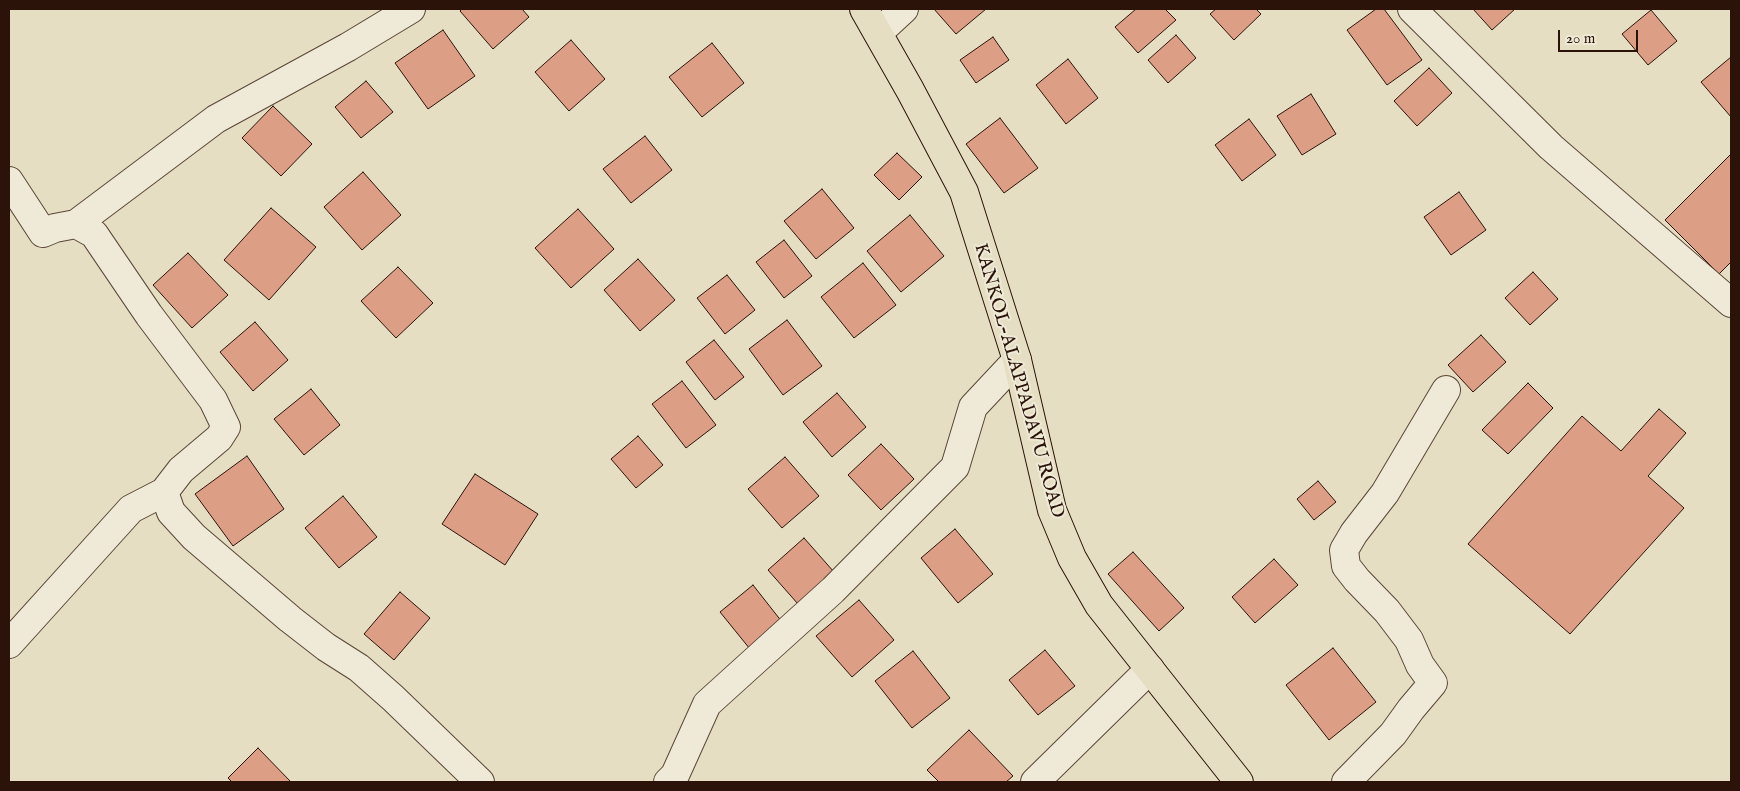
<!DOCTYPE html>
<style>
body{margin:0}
#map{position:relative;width:1740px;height:791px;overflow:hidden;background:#e6dec2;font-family:"IM FELL English",serif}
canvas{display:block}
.frame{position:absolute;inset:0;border:10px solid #2b1309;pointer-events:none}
.scale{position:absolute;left:1558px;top:30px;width:80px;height:22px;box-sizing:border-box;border:2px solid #2b1309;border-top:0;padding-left:6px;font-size:15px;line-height:18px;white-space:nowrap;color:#2b1309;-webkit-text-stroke:4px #efead7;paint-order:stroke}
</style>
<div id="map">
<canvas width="1740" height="791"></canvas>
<div class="frame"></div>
<div class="scale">20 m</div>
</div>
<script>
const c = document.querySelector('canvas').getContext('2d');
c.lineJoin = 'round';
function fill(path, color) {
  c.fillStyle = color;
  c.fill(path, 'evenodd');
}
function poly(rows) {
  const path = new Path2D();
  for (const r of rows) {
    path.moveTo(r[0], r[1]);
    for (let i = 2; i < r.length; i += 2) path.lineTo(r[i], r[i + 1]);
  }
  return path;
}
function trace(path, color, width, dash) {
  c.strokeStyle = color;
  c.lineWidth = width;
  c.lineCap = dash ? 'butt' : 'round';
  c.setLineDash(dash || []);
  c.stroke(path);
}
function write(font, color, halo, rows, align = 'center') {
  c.font = font + ' "IM FELL English",serif';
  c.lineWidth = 4;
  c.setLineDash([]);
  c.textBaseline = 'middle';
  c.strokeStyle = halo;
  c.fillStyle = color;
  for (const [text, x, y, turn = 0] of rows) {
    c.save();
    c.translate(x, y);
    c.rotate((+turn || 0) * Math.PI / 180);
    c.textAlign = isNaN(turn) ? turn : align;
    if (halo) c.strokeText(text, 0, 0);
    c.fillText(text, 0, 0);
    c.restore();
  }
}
const building = poly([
 [462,9,522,9,529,17,493,49,460,11,462,9],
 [934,9,986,9,956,34,934,9],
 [1136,9,1165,9,1176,20,1138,53,1115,27,1136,9],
 [1216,9,1256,9,1261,14,1234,40,1210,14,1216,9],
 [1376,9,1384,9,1422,60,1387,85,1347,30,1376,9],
 [1473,9,1515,9,1492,30,1473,9],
 [1651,10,1677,41,1648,65,1622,34,1651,10],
 [443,30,475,76,428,109,395,63,443,30],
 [1176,35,1196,58,1168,83,1148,60,1176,35],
 [993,37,1009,60,976,83,960,60,993,37],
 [571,40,605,79,569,111,535,72,571,40],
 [712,43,744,83,702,117,669,77,712,43],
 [1731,57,1731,117,1701,82,1731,57],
 [1068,59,1098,98,1066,124,1036,85,1068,59],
 [1429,68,1452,93,1417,126,1394,101,1429,68],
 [366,81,393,112,361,138,335,107,366,81],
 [1311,94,1336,134,1302,155,1277,116,1311,94],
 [273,106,312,144,281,176,242,138,273,106],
 [1000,118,1038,168,1004,193,966,144,1000,118],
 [1249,119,1276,155,1242,181,1215,145,1249,119],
 [645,136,672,170,631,203,603,169,645,136],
 [897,153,922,177,899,200,874,175,897,153],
 [1731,154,1731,262,1719,274,1665,220,1731,154],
 [363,172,401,215,362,250,324,207,363,172],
 [822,189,854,228,816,259,784,221,822,189],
 [1459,192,1486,230,1451,255,1424,217,1459,192],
 [271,208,316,247,269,300,224,260,271,208],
 [578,209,614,249,571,288,535,248,578,209],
 [910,215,944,256,901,292,867,251,910,215],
 [784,240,812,276,784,298,756,262,784,240],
 [188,253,228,295,192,328,153,285,188,253],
 [638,259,675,300,640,331,604,290,638,259],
 [863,263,896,305,854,338,821,297,863,263],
 [398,267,433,303,396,338,361,301,398,267],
 [1533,272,1558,299,1530,325,1505,298,1533,272],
 [727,275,755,310,725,334,697,298,727,275],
 [787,320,822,366,783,395,749,349,787,320],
 [255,322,288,360,253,391,220,352,255,322],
 [1481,335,1506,362,1473,392,1448,365,1481,335],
 [714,340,744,377,715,400,686,362,714,340],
 [682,381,716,425,686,448,652,404,682,381],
 [1528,383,1553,408,1508,454,1482,430,1528,383],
 [311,389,340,425,304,455,274,419,311,389],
 [837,393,866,427,832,457,803,422,837,393],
 [1659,409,1686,433,1648,476,1684,508,1570,634,1468,544,1582,416,1621,451,1659,409],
 [638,436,663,465,636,488,611,459,638,436],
 [881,444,914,479,881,510,848,475,881,444],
 [247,456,284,509,233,546,195,494,247,456],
 [785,457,819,496,782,528,748,489,785,457],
 [475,474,538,514,505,565,442,524,475,474],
 [1318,481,1336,502,1314,520,1297,499,1318,481],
 [343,496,377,537,339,568,305,528,343,496],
 [955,529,993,574,958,603,921,558,955,529],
 [804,538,834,572,798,604,768,570,804,538],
 [1133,552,1184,608,1159,631,1108,574,1133,552],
 [1274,559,1298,585,1255,623,1232,597,1274,559],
 [753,585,786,627,754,654,720,612,753,585],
 [400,592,430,618,394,660,364,634,400,592],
 [859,600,894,640,852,677,816,636,859,600],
 [1333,648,1376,702,1329,740,1286,685,1333,648],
 [1045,650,1075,686,1038,715,1009,680,1045,650],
 [913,651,950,698,912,728,875,681,913,651],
 [969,730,1013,776,1006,782,939,782,927,770,969,730],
 [258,748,291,782,232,782,228,778,258,748]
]);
const minor = poly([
 [1412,9,1551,147,1731,303],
 [878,33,904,9],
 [9,181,43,233,55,228,76,224,94,234,149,315,213,400,226,427,219,438,181,470,164,492,171,512,194,537,290,619,326,647,359,668,393,698,480,782],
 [76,224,216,119,348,47,411,9],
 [9,644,131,509,164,492],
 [668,782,675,775,707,704,833,590,955,467,973,407,1017,360],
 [1035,782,1150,669],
 [1346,782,1393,734,1411,709,1433,683,1420,665,1409,640,1387,611,1357,580,1346,566,1344,550,1354,533,1385,493,1446,390]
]);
const major = poly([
 [864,9,910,90,964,192,1017,360,1052,510,1072,558,1099,605,1239,782]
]);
const streetNames = [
 ["KANKOL-ALAPPADAVU ROAD",1018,381,74]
];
fill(building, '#dd9e86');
trace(building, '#2b1309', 1);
trace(minor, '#5a4637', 30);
trace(major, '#2b1309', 30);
trace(minor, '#efead7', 28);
trace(major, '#e6dec2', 28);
write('19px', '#2b1309', '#efead7', streetNames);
</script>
